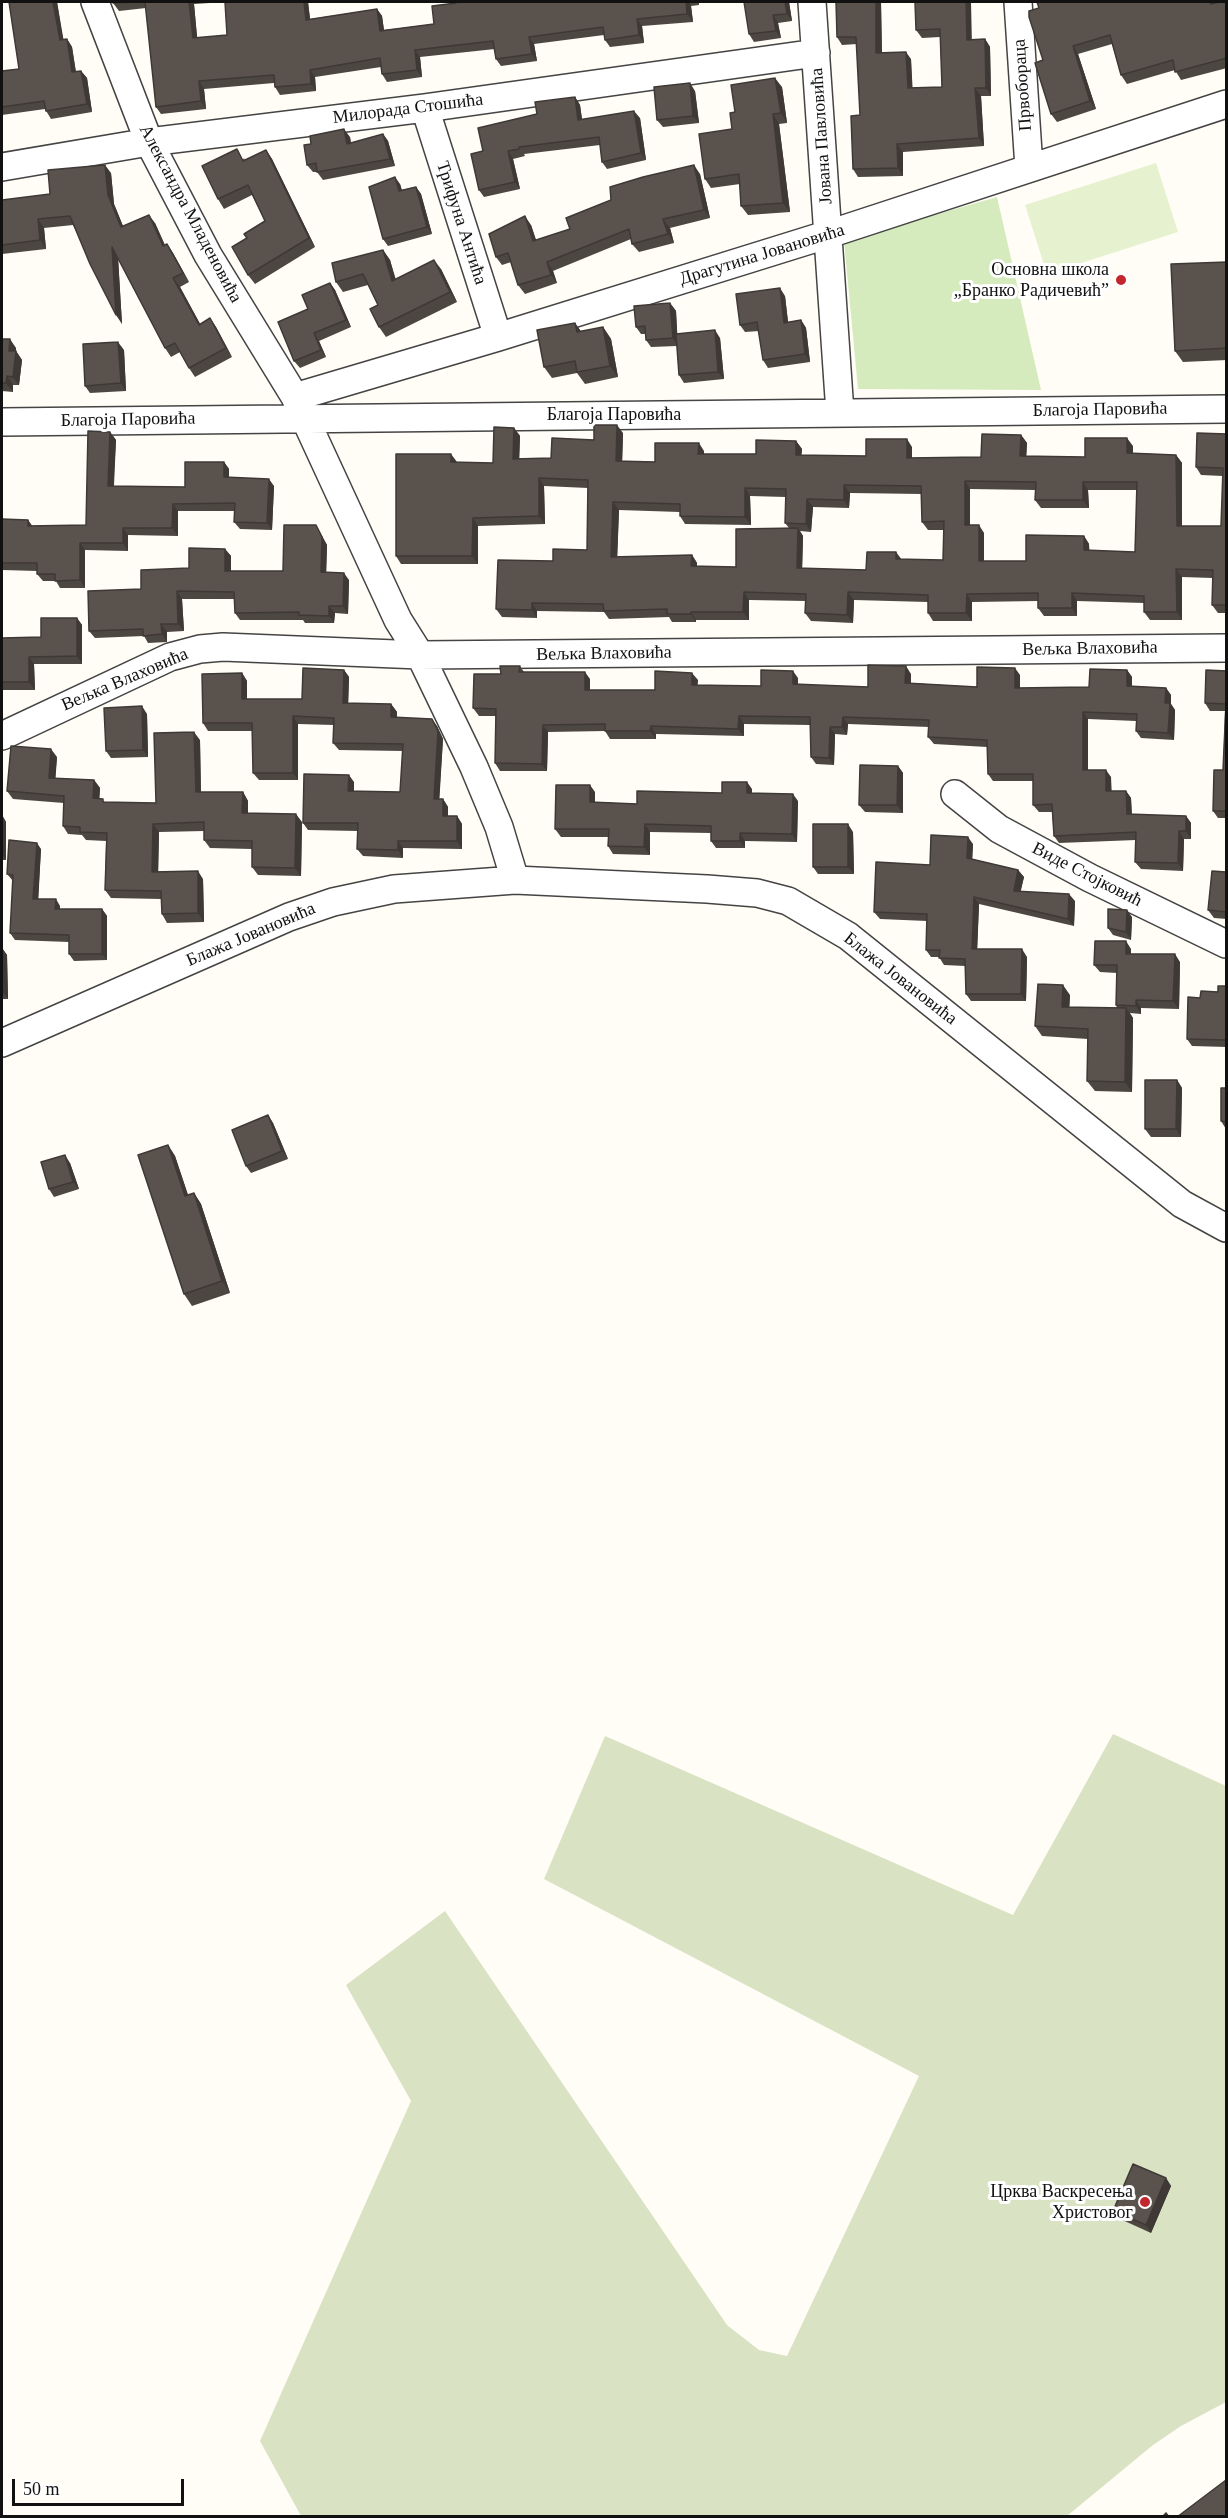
<!DOCTYPE html>
<meta charset="utf-8">
<style>
body{margin:0}
#map{position:relative;width:1228px;height:2518px;overflow:hidden;background:#fffdf5;font-family:"Times New Roman",serif}
canvas{display:block}
.frame{position:absolute;inset:0;border:3px solid #111;pointer-events:none}
.scale{position:absolute;left:12px;top:2479px;width:172px;height:27px;box-sizing:border-box;border:3px solid #111;border-top:0;padding-left:8px;font-size:18px;line-height:21px;white-space:nowrap;color:#111;-webkit-text-stroke:4px #fff;paint-order:stroke}
</style>
<div id="map">
<canvas width="1228" height="2518"></canvas>
<div class="frame"></div>
<div class="scale">50 m</div>
</div>
<script>
const c = document.querySelector('canvas').getContext('2d');
c.lineJoin = 'round';
function fill(path, color) {
  c.fillStyle = color;
  c.fill(path, 'evenodd');
}
function poly(rows) {
  const path = new Path2D();
  for (const r of rows) {
    path.moveTo(r[0], r[1]);
    for (let i = 2; i < r.length; i += 2) path.lineTo(r[i], r[i + 1]);
  }
  return path;
}
function trace(path, color, width, dash) {
  c.strokeStyle = color;
  c.lineWidth = width;
  c.lineCap = dash ? 'butt' : 'round';
  c.setLineDash(dash || []);
  c.stroke(path);
}
function write(font, color, halo, rows, align = 'center') {
  c.font = font + ' "Times New Roman",serif';
  c.lineWidth = 6;
  c.setLineDash([]);
  c.textBaseline = 'middle';
  c.strokeStyle = halo;
  c.fillStyle = color;
  for (const [text, x, y, turn = 0] of rows) {
    c.save();
    c.translate(x, y);
    c.rotate((+turn || 0) * Math.PI / 180);
    c.textAlign = isNaN(turn) ? turn : align;
    if (halo) c.strokeText(text, 0, 0);
    c.fillText(text, 0, 0);
    c.restore();
  }
}
const green = poly([
 [997,197,1041,390,858,389,844,241]
]);
const cemetery = poly([
 [1113,1734,1226,1786,1226,2402,1181,2426,1153,2445,1067,2516,301,2516,260,2441,411,2101,346,1985,445,1911,727,2325,759,2350,787,2356,919,2076,544,1879,605,1736,1013,1915]
]);
const pitch = poly([
 [1156,163,1178,232,1047,274,1025,205]
]);
const minor = poly([
 [95,2,149,142,208,255,295,397,398,620,420,655,474,767,499,827,515,880],
 [812,2,840,413],
 [1018,2,1029,168],
 [425,108,498,337],
 [2,167,149,142,425,108,816,53],
 [295,397,498,337,829,234,1226,104],
 [2,422,1226,409],
 [2,736,170,657,200,649,223,647,420,655,1226,648],
 [955,794,999,829,1090,878,1226,944],
 [2,1043,289,917,333,902,394,889,515,880,707,889,757,893,788,901,848,936,1182,1204,1226,1228]
]);
const wall = poly([
 [9,2,57,2,63,40,67,39,72,47,76,72,81,71,87,78,92,112,51,119,45,109,2,115,2,71,19,69],
 [113,2,308,2,310,19,377,9,382,16,384,30,434,24,456,3,456,2,699,2,699,5,691,6,693,22,642,26,644,43,610,47,605,40,604,35,534,44,537,61,501,66,496,59,495,49,420,57,422,77,387,82,382,74,381,67,315,77,316,91,280,95,275,87,274,83,204,89,206,109,161,114,156,107,146,8,119,11,113,3],
 [225,2,227,35,197,38,194,4],
 [789,2,792,21,778,23,781,38,754,42,749,34],
 [836,2,881,2,882,53,911,59,912,88,942,87,940,37,922,38,916,30,915,2,972,40,985,39,990,47,991,96,981,96,984,146,903,152,903,176,858,177,853,169,860,115,857,44,842,45,837,37],
 [1214,2,1214,3,1227,2,1227,68,1181,80,1175,70,1127,84,1121,75,1112,44,1078,54,1096,109,1057,122,1051,114,1043,60,1039,8],
 [782,87,787,123,779,124,790,212,748,215,741,206,740,184,711,188,705,179,732,129,735,112],
 [695,91,699,123,663,127,657,120],
 [575,97,580,105,582,119,640,118,646,160,607,169,602,162,600,145,524,154,525,156,513,159,520,189,484,197,479,190,483,151,537,114],
 [383,134,388,141,395,166,323,180,317,172,313,172,307,165,350,137,351,143],
 [266,150,272,159,315,247,255,284,248,275,247,238,265,221,252,195,224,209,218,199,244,158,245,161],
 [111,173,114,204,123,226,155,223,165,245,167,244,173,253,189,282,180,287,200,324,210,318,216,327,232,357,195,377,189,368,180,352,171,357,165,348,118,259,122,324,73,225,44,228,46,249,2,254,2,200,50,194],
 [700,174,710,218,670,228,674,243,639,252,632,244,631,239,553,271,557,283,525,294,518,285,511,262,502,265,496,257,531,225,536,240,570,229],
 [400,184,402,190,416,187,421,194,432,234,388,246,383,239],
 [383,250,390,260,395,279,441,269,457,302,386,337,379,327,378,305,368,285,343,292,336,282],
 [1227,262,1227,360,1183,362,1175,351],
 [330,283,335,290,351,327,319,341,326,357,300,368,294,361,308,309],
 [785,296,788,322,801,320,806,328,810,362,768,368,763,360,759,331,745,332,740,325],
 [670,303,676,311,677,333,720,338,724,379,684,383,679,375,677,346,651,347,646,340,646,334,641,334,636,327],
 [575,323,581,332,603,327,611,339,618,377,585,384,577,373,552,378,544,367],
 [2,339,16,348,16,351,22,360,19,385,13,385,13,392,2,391],
 [124,350,126,391,90,393,85,386],
 [514,428,520,436,519,459,551,458,594,440,623,433,622,461,655,462,704,451,704,454,756,454,796,441,802,449,801,455,866,456,912,447,912,458,981,457,1021,435,1027,443,1026,456,1085,457,1133,446,1133,453,1176,455,1182,463,1182,526,1221,526,1223,476,1201,475,1196,467,1227,434,1227,613,1218,613,1212,605,1213,578,1182,577,1182,620,1150,620,1144,612,1144,603,1077,601,1077,616,1044,616,1038,608,1038,601,972,602,972,621,933,621,928,613,928,602,854,600,853,623,811,621,805,613,806,601,749,600,749,620,696,620,696,622,672,622,669,617,609,619,604,612,537,611,537,618,502,617,496,609,553,561,587,550,588,488,544,486,545,524,478,526,478,564,401,564,396,556,457,462,493,463],
 [970,489,1035,490,1035,500,1041,508,1089,508,1088,490,1137,490,1135,552,1089,551,1089,544,1084,536,1026,561,984,561,984,533,970,525],
 [850,493,922,494,922,522,928,530,944,530,943,560,866,570,802,568,803,536,800,531,811,532,813,507,849,508],
 [750,496,786,497,785,523,789,528,736,567,697,566,697,563,692,555,617,557,619,510,680,512,680,516,685,524,751,525],
 [110,432,116,440,114,486,185,487,224,462,229,469,229,477,274,486,272,530,240,529,234,522,235,511,178,511,178,536,128,535,128,551,85,550,85,588,60,588,56,581,43,581,37,574,37,571,2,570,2,519,28,520,32,526,86,525],
 [316,525,327,545,326,572,349,580,348,614,335,613,334,623,305,623,303,620,240,620,235,613,235,599,182,599,184,631,167,632,167,642,148,643,144,636,95,638,89,631,141,589,189,568,225,549,231,556,231,571,283,571],
 [77,618,82,625,82,664,34,664,35,690,2,690,2,638,41,637],
 [520,666,524,672,590,679,590,690,655,690,698,680,697,685,761,686,798,678,798,685,868,687,911,674,911,683,977,687,1020,675,1020,688,1089,687,1127,670,1132,677,1132,686,1166,688,1171,695,1171,704,1175,710,1174,740,1141,738,1136,731,1136,721,1088,719,1088,770,1111,777,1111,791,1126,791,1131,798,1132,815,1186,816,1191,823,1191,839,1184,839,1183,871,1141,869,1135,862,1136,840,1059,843,1054,836,1052,812,1039,812,1033,805,1033,781,993,781,988,774,987,747,934,744,928,737,929,727,848,724,847,735,835,734,834,765,816,764,811,757,810,725,744,724,744,736,656,734,656,739,610,739,605,731,548,732,547,771,500,771,495,763,496,716,479,716,473,708,501,674],
 [344,670,349,677,348,704,391,704,397,712,397,717,437,726,443,739,439,799,443,799,448,807,448,816,457,816,462,824,462,849,403,848,403,858,363,856,357,849,358,831,308,830,303,823,354,782,354,791,400,792,403,751,339,750,333,743,334,725,298,724,298,780,259,780,253,773,253,731,208,731,203,723,242,673,247,681,247,699,302,699],
 [1227,671,1227,818,1218,818,1213,811,1223,770,1225,711,1210,711,1205,703],
 [147,714,148,757,111,758,106,751],
 [200,740,201,792,243,792,248,801,248,813,302,822,301,876,258,875,252,867,252,849,210,848,204,840,204,831,159,832,158,872,203,879,204,922,167,923,162,914,161,899,111,898,105,890,106,841,86,840,82,835,68,834,63,826,64,803,13,799,7,791,57,757,55,778,94,780,100,788,99,799,105,802,156,803],
 [898,766,903,773,903,813,865,812,859,805],
 [752,789,752,793,798,801,797,842,745,841,745,848,716,848,711,841,711,833,650,832,650,855,613,854,608,846,608,837,561,837,555,829,595,792,595,802,637,804],
 [2,815,6,822,6,860,2,860],
 [853,832,854,874,818,874,813,867],
 [973,844,972,859,1018,870,1024,877,1020,892,1075,901,1074,926,979,904,977,949,1027,957,1026,1001,971,1001,966,994,965,966,944,965,939,957,931,957,926,950,927,921,880,919,874,912,930,865],
 [41,849,38,899,60,906,60,909,102,909,107,916,107,960,74,961,69,954,69,942,15,940,10,933,13,881,7,874],
 [1227,863,1227,919,1214,918,1208,910,1226,872],
 [1132,917,1131,940,1113,935,1108,928],
 [2,948,7,955,8,999,2,999],
 [1131,949,1131,954,1180,962,1179,1009,1141,1008,1141,1014,1130,1013,1133,1018,1132,1092,1095,1091,1087,1081,1088,1039,1042,1036,1035,1026,1070,995,1069,1007,1117,1008,1116,1005,1117,973,1100,972,1094,965],
 [1227,986,1227,1047,1192,1046,1187,1039,1200,998,1218,992],
 [1177,1080,1182,1088,1181,1137,1151,1137,1145,1129],
 [1227,1088,1227,1129,1226,1129,1221,1121],
 [268,1115,273,1123,288,1159,251,1173,246,1166],
 [168,1145,175,1156,188,1195,194,1193,201,1204,230,1293,192,1306,184,1294],
 [70,1163,79,1189,54,1197,49,1189],
 [1166,2178,1171,2186,1151,2233,1118,2218,1113,2211]
]);
const shadedWall = poly([
 [53,2,57,2,65,48,60,40],
 [189,2,192,2,194,4,198,46,193,38],
 [304,2,308,2,311,27,306,20],
 [686,2,689,2,691,6,693,22,687,14],
 [785,2,789,2,792,21,787,14],
 [876,2,881,2,882,61,876,53],
 [966,2,971,2,972,47,967,40],
 [377,9,382,16,385,38,380,31],
 [773,15,778,23,781,38,776,31],
 [637,19,642,26,644,43,639,35],
 [529,37,534,44,537,61,532,54],
 [67,39,72,47,77,80,72,72],
 [985,39,990,47,991,96,986,88],
 [1073,46,1078,54,1096,109,1090,101],
 [415,50,420,57,422,77,417,70],
 [906,52,911,59,913,96,908,88],
 [310,70,315,77,316,91,311,84],
 [81,71,87,78,92,112,87,104],
 [775,78,782,87,787,123,781,113],
 [199,81,204,89,206,109,201,101],
 [690,83,695,91,699,123,693,116],
 [975,88,981,96,984,146,979,138],
 [575,97,580,105,583,127,578,120],
 [634,111,640,118,646,160,641,153],
 [773,114,779,124,790,212,783,203],
 [344,129,350,137,352,152,347,144],
 [383,134,388,141,395,166,390,159],
 [897,144,903,152,903,176,898,168],
 [266,150,272,159,315,247,309,238],
 [508,151,513,159,520,189,515,182],
 [105,165,111,173,114,204,127,236,121,227,108,195],
 [694,165,700,174,710,218,704,210],
 [395,177,400,184,404,199,399,191],
 [416,187,421,194,432,234,427,227],
 [149,215,155,223,169,255,163,246],
 [525,216,531,225,539,249,533,241],
 [38,219,44,228,46,249,40,240],
 [663,219,670,228,674,243,668,234],
 [167,244,173,253,189,282,183,273],
 [112,247,118,256,122,324,116,315],
 [383,250,390,260,399,290,392,281],
 [434,260,441,269,457,302,450,292],
 [547,262,553,271,557,283,551,275],
 [173,278,180,287,205,333,199,325],
 [330,283,335,290,351,327,346,320],
 [780,288,785,296,789,330,784,323],
 [670,303,676,311,678,346,673,338],
 [210,318,216,327,232,357,226,348],
 [801,320,806,328,810,362,805,354],
 [575,323,583,334,577,332],
 [603,327,611,339,618,377,610,366],
 [715,330,720,338,724,379,718,372],
 [314,333,319,341,326,357,321,350],
 [10,339,16,348,15,356,16,351,22,360,19,385,13,377,9,351],
 [118,342,124,350,126,391,121,383],
 [7,376,13,385,13,392,6,383],
 [617,425,623,433,622,469,616,461],
 [514,428,520,436,519,467,513,459],
 [110,432,116,440,113,493,108,486],
 [1021,435,1027,443,1026,464,1020,456],
 [1127,438,1133,446,1133,461,1127,453],
 [907,439,912,447,912,466,907,458],
 [796,441,802,449,801,463,796,455],
 [699,443,704,451,704,462,698,454],
 [451,454,457,462,451,462],
 [1176,455,1182,463,1182,534,1177,526],
 [224,462,229,469,229,484,224,477],
 [539,478,544,486,545,524,539,516],
 [269,479,274,486,272,530,267,523],
 [965,481,970,489,970,533,965,525],
 [1083,482,1088,490,1089,508,1083,500],
 [844,485,850,493,849,508,844,500],
 [745,488,750,496,751,525,745,517],
 [807,499,813,507,811,532,806,524],
 [613,502,619,510,617,565,611,557],
 [173,504,178,511,178,536,172,528],
 [473,518,478,526,478,564,472,556],
 [28,520,33,527,28,526],
 [316,525,327,545,326,580,321,572],
 [979,525,984,533,984,569,979,561],
 [123,528,128,535,128,551,123,543],
 [798,528,803,536,802,576,797,568],
 [1084,536,1089,544,1090,558,1084,550],
 [80,543,85,550,85,588,80,580],
 [225,549,231,556,231,579,225,571],
 [896,552,902,560,896,559],
 [692,555,697,563,697,574,691,566],
 [1176,569,1182,577,1182,620,1177,612],
 [344,573,349,580,348,614,343,606],
 [177,591,182,599,184,631,178,624],
 [744,592,749,600,749,620,743,612],
 [848,592,854,600,853,623,847,615],
 [1072,593,1077,601,1077,616,1072,608],
 [967,594,972,602,972,621,966,613],
 [532,603,537,611,537,618,532,610],
 [329,606,335,613,334,623,329,616],
 [691,612,696,620,696,622,691,614],
 [77,618,82,625,82,664,77,656],
 [161,624,167,632,167,642,162,634],
 [29,657,34,664,35,690,29,682],
 [906,666,911,674,910,690,905,683],
 [1015,668,1020,675,1020,695,1015,688],
 [344,670,349,677,348,711,343,703],
 [1127,670,1132,677,1132,693,1127,686],
 [793,671,798,678,798,692,793,684],
 [585,672,590,679,590,697,585,690],
 [242,673,247,681,247,707,242,699],
 [692,673,698,680,697,692,692,685],
 [1166,688,1171,695,1171,704,1175,710,1174,740,1168,733,1165,703],
 [391,704,397,712,396,724,391,717],
 [142,706,147,714,148,757,143,750],
 [1083,712,1088,719,1088,778,1083,770],
 [293,716,298,724,298,780,293,773],
 [739,716,744,724,744,736,738,729],
 [843,717,848,724,847,735,842,727],
 [432,719,437,726,443,739,439,806,434,799],
 [543,725,548,732,547,771,542,764],
 [651,726,656,734,656,739,650,731],
 [830,727,835,734,834,765,829,758],
 [194,732,200,740,201,800,196,792],
 [51,749,57,757,55,786,49,778],
 [898,766,903,773,903,813,897,805],
 [1106,770,1111,777,1112,798,1106,791],
 [349,775,354,782,354,798,348,791],
 [94,780,100,788,99,806,93,798],
 [747,782,752,789,752,800,747,793],
 [590,785,595,792,595,809,590,802],
 [1126,791,1131,798,1132,822,1127,814],
 [243,792,248,801,248,821,242,813],
 [793,794,798,801,797,842,792,834],
 [443,799,448,807,448,824,443,816],
 [296,814,302,822,301,876,295,868],
 [2,815,6,822,6,860,2,854],
 [457,816,462,824,462,849,457,841],
 [1186,816,1191,823,1191,839,1186,831],
 [153,824,159,832,158,880,152,872],
 [645,824,650,832,650,855,644,847],
 [848,824,853,832,854,874,848,867],
 [1179,831,1184,839,1183,871,1178,863],
 [740,833,745,841,745,848,740,841],
 [968,837,973,844,972,865,967,858],
 [398,841,403,848,403,858,398,850],
 [37,843,41,849,38,905,33,899],
 [1018,870,1024,877,1019,899,1014,891],
 [198,871,203,879,204,922,198,913],
 [1069,894,1075,901,1074,926,1068,919],
 [974,897,979,904,977,956,972,949],
 [56,899,60,906,60,916,55,909],
 [102,909,107,916,107,960,102,954],
 [1127,910,1132,917,1131,940,1126,932],
 [1126,941,1131,949,1131,961,1126,954],
 [2,948,7,955,8,999,2,991],
 [1022,949,1027,957,1026,1001,1021,994],
 [1175,954,1180,962,1179,1009,1173,1001],
 [1063,985,1070,995,1069,1017,1062,1007],
 [1136,1000,1141,1008,1141,1014,1136,1006],
 [1126,1008,1133,1018,1132,1092,1125,1082],
 [1177,1080,1182,1088,1181,1137,1176,1129],
 [268,1115,273,1123,288,1159,282,1151],
 [168,1145,175,1156,192,1207,185,1196],
 [65,1155,70,1163,79,1189,73,1182],
 [194,1193,201,1204,230,1293,222,1281],
 [1166,2178,1171,2186,1151,2233,1146,2225]
]);
const building = poly([
 [9,2,53,2,60,40,67,39,72,72,81,71,87,104,46,111,44,101,2,107,2,71,19,69,9,2],
 [113,2,133,2,113,3,113,2],
 [145,2,189,2,193,38,227,35,225,2,304,2,306,20,377,9,380,31,434,24,432,6,456,3,456,2,686,2,687,14,637,19,639,35,605,40,603,27,529,37,532,54,496,59,493,41,415,50,417,70,382,74,380,58,310,70,311,84,275,87,274,75,199,81,201,101,156,107,145,2],
 [744,2,785,2,787,14,773,15,776,31,749,34,744,2],
 [836,2,876,2,876,53,906,52,908,88,942,87,940,29,916,30,915,2,966,2,967,40,985,39,986,88,975,88,979,138,897,144,898,168,853,169,851,116,860,115,856,37,837,37,836,2],
 [1037,2,1210,2,1211,4,1219,2,1227,2,1227,58,1175,72,1173,60,1121,75,1110,35,1073,46,1090,101,1051,114,1035,63,1043,60,1029,17,1029,11,1039,8,1037,2],
 [775,78,781,113,773,114,783,203,741,206,739,174,705,179,699,134,732,129,730,113,735,112,731,85,775,78],
 [690,83,693,116,657,120,654,87,690,83],
 [575,97,578,120,634,111,641,153,602,162,599,137,519,147,519,149,508,151,515,182,479,190,471,154,483,151,478,128,537,114,535,102,575,97],
 [344,129,347,144,383,134,390,159,317,172,316,163,307,165,304,145,311,144,310,136,344,129],
 [237,149,243,161,266,150,309,238,248,275,232,247,247,238,244,234,265,221,248,185,218,199,202,166,237,149],
 [105,165,108,195,121,227,149,215,163,246,167,244,183,273,173,278,199,325,210,318,226,348,189,368,175,343,165,348,112,247,116,315,90,264,70,216,38,219,40,240,2,245,2,200,50,194,48,170,105,165],
 [694,165,704,210,663,219,668,234,632,244,629,229,547,262,551,275,518,285,508,253,496,257,489,234,525,216,533,241,570,229,566,218,611,200,610,187,643,177,694,165],
 [395,177,399,191,416,187,427,227,383,239,369,187,395,177],
 [383,250,392,281,434,260,450,292,379,327,370,309,378,305,363,274,336,282,332,263,383,250],
 [1227,262,1227,348,1175,351,1171,264,1227,262],
 [330,283,346,320,314,333,321,350,294,361,278,322,308,309,302,295,330,283],
 [780,288,784,323,801,320,805,354,763,360,757,322,740,325,736,294,780,288],
 [670,303,673,338,646,340,645,326,636,327,634,306,670,303],
 [575,323,577,332,603,327,610,366,577,372,575,361,544,367,537,330,575,323],
 [715,330,718,372,679,375,676,334,715,330],
 [2,339,10,339,9,351,16,351,13,377,7,376,6,383,2,383,2,339],
 [118,342,121,383,85,386,83,344,118,342],
 [594,425,617,425,616,461,655,462,655,443,699,443,698,454,756,454,756,440,796,441,796,455,866,456,866,439,907,439,907,458,981,457,982,434,1021,435,1020,456,1085,457,1085,438,1127,438,1127,453,1176,455,1177,526,1221,526,1223,468,1196,467,1197,433,1227,434,1227,605,1212,605,1213,570,1176,569,1177,612,1144,612,1144,596,1072,593,1072,608,1038,608,1038,593,967,594,966,613,928,613,928,595,848,592,847,615,805,613,806,594,744,592,743,612,691,612,691,614,667,614,667,609,604,611,603,604,532,603,532,610,496,609,498,560,553,561,553,549,587,550,588,480,539,478,539,516,473,518,472,556,396,556,396,454,451,454,451,462,493,463,494,427,514,428,513,459,551,458,552,438,594,440,594,425],
 [965,481,1036,482,1035,500,1083,500,1083,482,1137,482,1135,552,1084,550,1084,536,1026,535,1026,561,979,561,979,525,965,525,965,481],
 [844,485,921,486,922,522,944,521,943,560,896,559,896,552,867,552,866,570,797,568,798,528,736,529,736,567,691,566,692,555,611,557,613,502,680,504,680,516,745,517,745,488,786,489,785,523,806,524,807,499,844,500,844,485],
 [88,431,110,432,108,486,185,487,185,462,224,462,224,477,269,479,267,523,234,522,235,503,173,504,172,528,123,528,123,543,80,543,80,580,55,581,55,574,37,574,37,563,2,563,2,519,28,520,28,526,86,525,88,431],
 [284,525,316,525,322,537,321,572,344,573,343,606,329,606,329,616,299,615,299,612,235,613,234,592,177,591,178,624,161,624,162,634,143,636,143,629,89,631,88,591,141,589,141,570,189,568,189,548,225,549,225,571,283,571,284,525],
 [41,618,77,618,77,656,29,657,29,682,2,682,2,638,41,637,41,618],
 [868,665,906,666,905,683,977,687,977,667,1015,668,1015,688,1089,687,1090,669,1127,670,1127,686,1166,688,1165,703,1170,703,1168,733,1136,731,1137,714,1083,712,1083,770,1106,770,1106,791,1126,791,1127,814,1186,816,1186,831,1179,831,1178,863,1135,862,1136,832,1054,836,1052,804,1033,805,1033,774,988,774,987,740,928,737,929,720,843,717,842,727,830,727,829,758,811,757,810,717,739,716,738,729,651,726,650,731,605,731,605,724,543,725,542,764,495,763,496,709,473,708,474,674,501,674,500,666,520,666,519,672,585,672,585,690,655,690,655,671,692,673,692,685,761,686,761,670,793,671,793,684,868,687,868,665],
 [303,668,344,670,343,703,391,704,391,717,432,719,438,731,434,799,443,799,443,816,457,816,457,841,398,841,398,850,357,849,358,823,303,823,304,774,349,775,348,791,400,792,403,744,333,743,334,718,293,716,293,773,253,773,252,723,203,723,202,674,242,673,242,699,302,699,303,668],
 [1206,670,1227,671,1227,811,1213,811,1214,770,1223,770,1226,704,1205,703,1206,670],
 [142,706,143,750,106,751,104,708,142,706],
 [194,732,196,792,243,792,242,813,296,814,295,868,252,867,252,841,204,840,204,822,153,824,152,872,198,871,198,913,162,914,161,891,105,890,107,833,80,832,80,827,63,826,64,796,7,791,11,746,51,749,49,778,94,780,93,798,103,799,103,802,156,803,154,733,194,732],
 [860,765,898,766,897,805,859,805,860,765],
 [722,782,747,782,747,793,793,794,792,834,740,833,740,841,711,841,711,826,645,824,644,847,608,846,609,829,555,829,556,785,590,785,590,802,637,804,637,791,722,793,722,782],
 [813,824,848,824,848,867,813,867,813,824],
 [931,835,968,837,967,858,1018,870,1014,891,1069,894,1068,919,974,897,972,949,1022,949,1021,994,966,994,965,959,939,958,940,950,926,950,927,914,874,912,876,862,930,865,931,835],
 [9,840,37,843,33,899,56,899,55,909,102,909,102,954,69,954,69,935,10,933,13,875,7,874,9,840],
 [1227,863,1227,912,1208,910,1212,871,1226,872,1227,863],
 [1108,909,1127,910,1126,932,1108,928,1108,909],
 [1095,941,1126,941,1126,954,1175,954,1173,1001,1136,1000,1136,1006,1116,1005,1117,965,1094,965,1095,941],
 [1038,984,1063,985,1062,1007,1126,1008,1125,1082,1087,1081,1088,1029,1035,1026,1038,984],
 [1218,986,1227,986,1227,1040,1187,1039,1188,997,1200,998,1201,991,1218,992,1218,986],
 [1145,1080,1177,1080,1176,1129,1145,1129,1145,1080],
 [1221,1088,1227,1088,1227,1122,1221,1121,1221,1088],
 [268,1115,282,1151,246,1166,232,1130,268,1115],
 [168,1145,185,1196,194,1193,222,1281,184,1294,138,1155,168,1145],
 [65,1155,73,1182,49,1189,41,1162,65,1155],
 [1133,2164,1166,2178,1146,2225,1113,2211,1133,2164],
 [1226,2480,1227,2517,1177,2517,1226,2480],
 [1166,2513,1169,2517,1162,2517,1166,2513]
]);
const markers = [
 [1121,280,6,"#c4262e"],
 [1145,2202,6,"#c4262e"]
];
const streetNames = [
 ["Првобораца",1023,85,-94],
 ["Милорада Стошића",408,109,-7],
 ["Јована Павловића",822,136,-94],
 ["Александра Младеновића",190,214,62],
 ["Трифуна Антића",461,223,72],
 ["Драгутина Јовановића",762,255,-17],
 ["Благоја Паровића",1100,410,-1],
 ["Благоја Паровића",614,415],
 ["Благоја Паровића",128,420,-1],
 ["Вељка Влаховића",1090,649,-1],
 ["Вељка Влаховића",604,654,-1],
 ["Вељка Влаховића",125,680,-23],
 ["Виде Стојковић",1087,875,27],
 ["Блажа Јовановића",251,935,-23],
 ["Блажа Јовановића",900,979,38]
];
const poiNames = [
 ["Основна школа",1109,270],
 ["„Бранко Радичевић”",1109,291],
 ["Црква Васкресења",1133,2192],
 ["Христовог",1133,2213]
];
fill(green, '#d5ebbd');
fill(cemetery, '#d9e3c4');
fill(pitch, '#e6f2cf');
trace(minor, '#444', 30);
trace(minor, '#fff', 27);
fill(wall, '#4d4742');
fill(shadedWall, '#3f3936');
fill(building, '#5a524d');
trace(building, '#3f3936', 1.5);
for (const [x, y, r, color] of markers) {
  const dot = new Path2D();
  dot.arc(x, y, r, 0, 2 * Math.PI);
  c.fillStyle = color;
  c.fill(dot);
  trace(dot, '#fff', 2);
}
write('18px', '#111', '#fff', streetNames);
write('18px', '#111', '#fff', poiNames, 'right');
</script>
